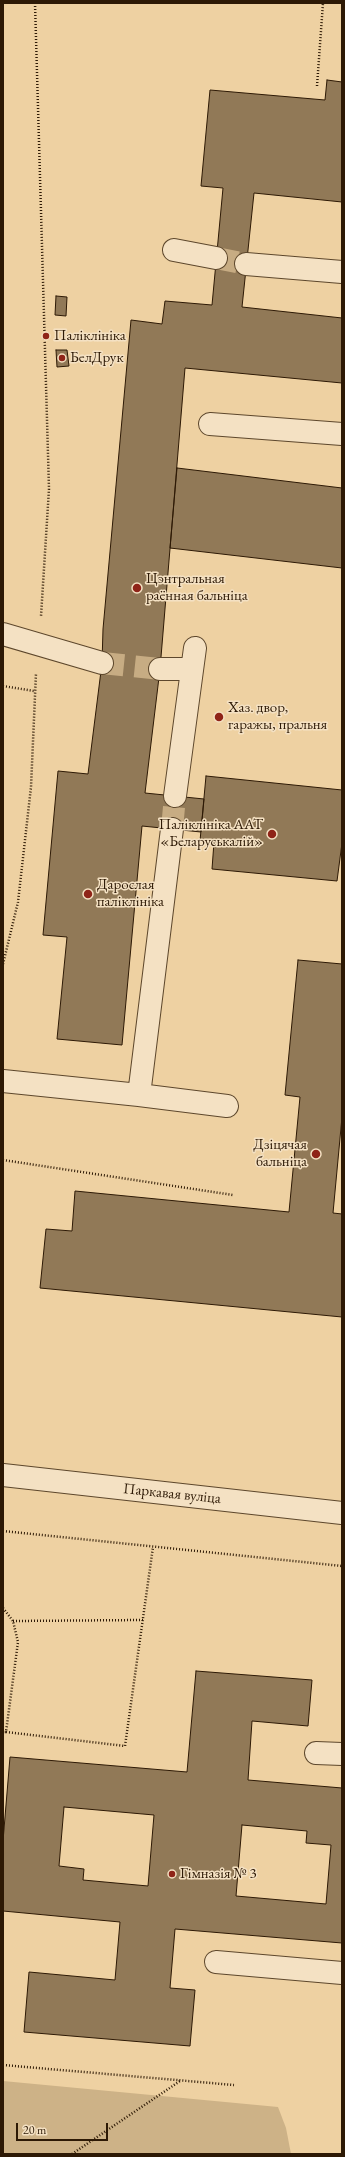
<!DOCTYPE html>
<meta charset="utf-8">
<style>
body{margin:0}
#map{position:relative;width:345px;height:2157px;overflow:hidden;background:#eed1a2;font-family:"EB Garamond",serif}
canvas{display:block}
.frame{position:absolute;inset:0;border:4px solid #2d1905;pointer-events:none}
.scale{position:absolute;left:16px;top:2123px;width:92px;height:18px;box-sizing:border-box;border:2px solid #2d1905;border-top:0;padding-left:5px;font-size:12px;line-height:14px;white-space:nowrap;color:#2d1905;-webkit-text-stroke:3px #f4e1c3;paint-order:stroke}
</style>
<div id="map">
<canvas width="345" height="2157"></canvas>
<div class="frame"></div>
<div class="scale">20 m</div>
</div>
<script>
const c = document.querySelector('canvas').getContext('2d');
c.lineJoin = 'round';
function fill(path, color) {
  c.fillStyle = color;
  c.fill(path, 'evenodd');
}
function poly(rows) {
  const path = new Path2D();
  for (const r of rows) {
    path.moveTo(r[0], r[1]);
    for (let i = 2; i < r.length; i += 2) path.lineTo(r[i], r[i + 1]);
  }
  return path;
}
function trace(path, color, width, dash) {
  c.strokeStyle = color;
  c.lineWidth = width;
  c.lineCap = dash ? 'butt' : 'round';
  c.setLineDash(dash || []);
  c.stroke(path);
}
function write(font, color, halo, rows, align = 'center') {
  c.font = font + ' "EB Garamond",serif';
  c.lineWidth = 3;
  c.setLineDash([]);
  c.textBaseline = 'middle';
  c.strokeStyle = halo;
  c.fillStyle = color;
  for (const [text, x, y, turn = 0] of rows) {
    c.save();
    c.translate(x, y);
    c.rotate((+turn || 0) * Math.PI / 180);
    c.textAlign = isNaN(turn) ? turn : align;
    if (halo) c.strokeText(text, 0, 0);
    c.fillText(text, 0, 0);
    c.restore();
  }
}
const green = poly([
 [3,2081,278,2107,286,2128,291,2154,3,2154]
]);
const building = poly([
 [327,80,342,82,342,202,254,193,242,307,342,318,342,383,185,368,160,669,145,793,204,799,201,832,142,826,122,1045,57,1039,67,937,43,935,58,771,88,774,102,663,103,629,131,320,162,324,165,301,212,305,223,188,201,186,210,90,325,100,327,80],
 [56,296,67,297,66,316,55,315,56,296],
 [56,350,67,350,69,366,57,367,56,350],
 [177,468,342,488,342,568,170,548,177,468],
 [206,776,342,790,342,843,337,881,212,869,214,842,200,841,206,776],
 [298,960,342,964,342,1117,333,1213,342,1214,342,1317,40,1288,46,1229,72,1231,75,1191,289,1212,300,1097,285,1095,298,960],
 [196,1671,312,1680,308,1726,252,1721,248,1780,342,1788,342,1943,175,1929,170,1988,195,1990,190,2046,24,2032,29,1972,115,1980,120,1922,3,1911,3,1841,10,1757,187,1772,196,1671],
 [64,1807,154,1815,148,1886,83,1880,84,1869,59,1866,64,1807],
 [242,1825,307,1831,306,1843,331,1845,326,1904,236,1896,242,1825]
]);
const minorTunnel = poly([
 [216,258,246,264],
 [102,663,160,669],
 [172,829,175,796]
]);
const path = poly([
 [35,3,49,489,41,616],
 [317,86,323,3],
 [3,686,34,691],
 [3,964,18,902,31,787,36,673],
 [3,1160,233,1195],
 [3,1531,342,1566],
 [3,1608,13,1621,18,1642,6,1732,3,1732],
 [13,1621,143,1620],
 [6,1732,125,1746,153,1547],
 [3,2065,234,2085],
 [72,2154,180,2081]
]);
const minor = poly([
 [174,250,216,258],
 [246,264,342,272],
 [210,424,342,434],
 [3,634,102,663],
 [160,669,192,669],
 [175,796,195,648],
 [3,1081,139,1095,172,829],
 [139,1095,227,1106],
 [3,1475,342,1513],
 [316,1753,342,1754],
 [216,1962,342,1973]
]);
const markers = [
 [46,336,4,"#8f2418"],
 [62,358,4,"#8f2418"],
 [137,588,5,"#8f2418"],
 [219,717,5,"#8f2418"],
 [272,834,5,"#8f2418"],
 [88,894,5,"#8f2418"],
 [316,1154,5,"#8f2418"],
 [172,1874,4,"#8f2418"]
];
const poiNames = [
 ["Паліклініка",54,336],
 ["БелДрук",70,358],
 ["Цэнтральная",146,579],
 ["раённая бальніца",146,596],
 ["Хаз. двор,",228,708],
 ["гаражы, пральня",228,725],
 ["Паліклініка ААТ",263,825,"right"],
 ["«Беларуськалій»",263,842,"right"],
 ["Дарослая",97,885],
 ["паліклініка",97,902],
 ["Дзіцячая",307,1145,"right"],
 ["бальніца",307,1162,"right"],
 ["Гімназія № 3",180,1874]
];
const streetNames = [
 ["Паркавая вуліца",172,1494,6]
];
fill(green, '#cdb287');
fill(building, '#917957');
trace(building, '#2d1905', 1);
trace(minorTunnel, '#c7ac83', 22, [22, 11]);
trace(minor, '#5d472c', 24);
trace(path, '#2d1905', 2.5, [1, 2]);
trace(minor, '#f4e1c3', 22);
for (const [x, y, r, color] of markers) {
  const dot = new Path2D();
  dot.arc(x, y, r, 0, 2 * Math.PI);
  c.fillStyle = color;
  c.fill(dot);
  trace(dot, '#f4e1c3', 1.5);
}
write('15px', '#2d1905', '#f4e1c3', poiNames, 'left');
write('15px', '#2d1905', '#f4e1c3', streetNames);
</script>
